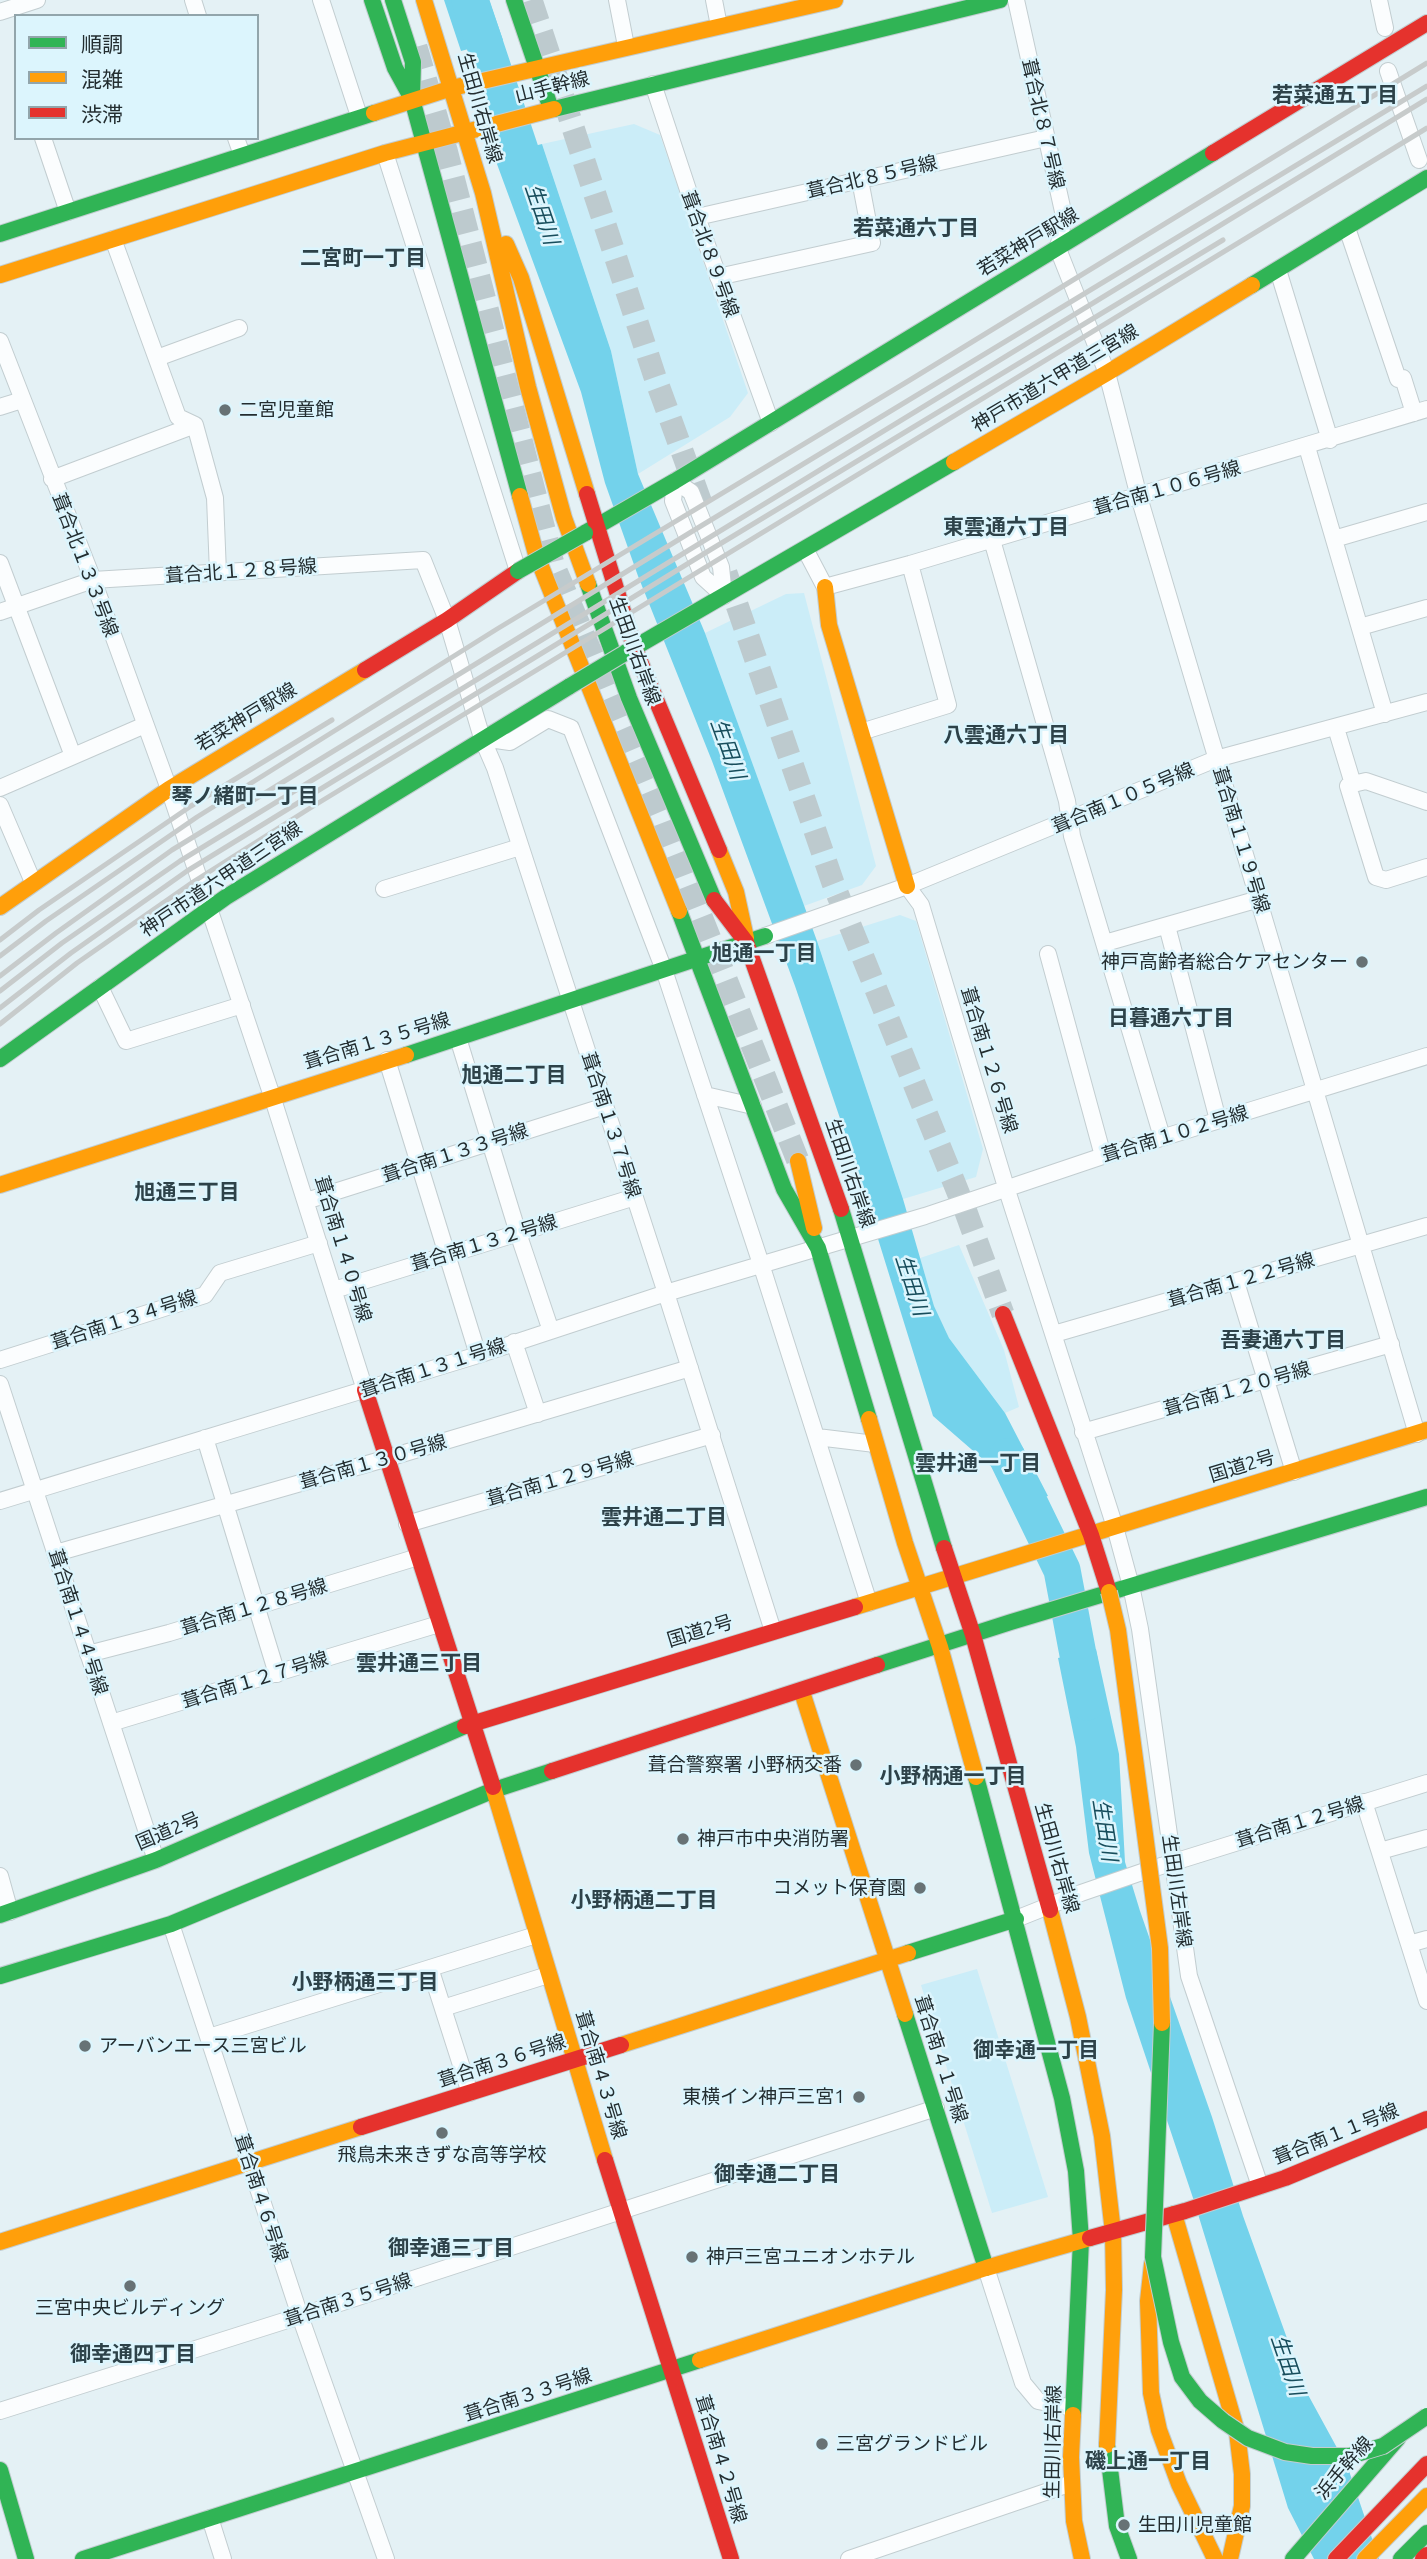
<!DOCTYPE html>
<meta charset="utf-8">
<style>
body{margin:0}
#map{position:relative;width:1427px;height:2559px;overflow:hidden;background:#e4f1f5;font-family:Ubuntu,"Noto Sans JP",sans-serif}
canvas{display:block}
.legend{position:absolute;left:14px;top:14px;width:245px;height:126px;box-sizing:border-box;background:#dcf5fd;border:2px solid #92a5ab;margin:0;padding:9px 12px;list-style:none;font-size:21px;color:#232d30}
.legend li{display:flex;align-items:center;gap:14px;height:35px}
.legend b{width:35px;border:2px solid #92a5ab}
</style>
<div id="map">
<canvas width="1427" height="2559"></canvas>
<ul class="legend">
<li><b style="height:9px;background:#30b455"></b>順調</li>
<li><b style="height:9px;background:#ff9f0a"></b>混雑</li>
<li><b style="height:9px;background:#e5322d"></b>渋滞</li>
</ul>
</div>
<script>
const c = document.querySelector('canvas').getContext('2d');
c.lineJoin = 'round';
function fill(path, color) {
  c.fillStyle = color;
  c.fill(path, 'evenodd');
}
function poly(rows) {
  const path = new Path2D();
  for (const r of rows) {
    path.moveTo(r[0], r[1]);
    for (let i = 2; i < r.length; i += 2) path.lineTo(r[i], r[i + 1]);
  }
  return path;
}
function trace(path, color, width, dash) {
  c.strokeStyle = color;
  c.lineWidth = width;
  c.lineCap = dash ? 'butt' : 'round';
  c.setLineDash(dash || []);
  c.stroke(path);
}
function write(font, color, halo, rows, align = 'center') {
  c.font = font + ' Ubuntu,"Noto Sans JP",sans-serif';
  c.lineWidth = 5;
  c.setLineDash([]);
  c.textBaseline = 'middle';
  c.strokeStyle = halo;
  c.fillStyle = color;
  for (const [text, x, y, turn = 0] of rows) {
    c.save();
    c.translate(x, y);
    c.rotate((+turn || 0) * Math.PI / 180);
    c.textAlign = isNaN(turn) ? turn : align;
    if (halo) c.strokeText(text, 0, 0);
    c.fillText(text, 0, 0);
    c.restore();
  }
}
const green = poly([
 [634,124,660,135,748,393,730,417,638,474,611,351,542,144],
 [804,593,876,866,862,885,804,906,705,633,786,594],
 [900,915,916,921,983,1149,976,1177,903,1199,817,941],
 [959,1245,1004,1350,1019,1407,1005,1413,949,1338,934,1306,920,1258],
 [977,1969,1048,2197,992,2213,921,1985]
]);
const water = poly([
 [444,0,489,0,503,40,461,51],
 [542,144,611,351,638,474,705,633,817,941,903,1199,934,1306,949,1338,1005,1413,1048,1496,1011,1506,994,1469,933,1416,847,1139,795,986,712,761,638,576,605,483,581,392,494,156],
 [1096,1649,1119,1754,1125,1862,1140,1911,1212,2117,1243,2216,1306,2391,1348,2468,1379,2559,1314,2559,1288,2508,1194,2201,1126,1998,1089,1853,1076,1747,1058,1658]
]);
const river = poly([
 [470,0,536,198],
 [1007,1457,1062,1570,1087,1702]
]);
const secondaryTunnel = poly([
 [531,0,655,377,705,514],
 [416,47,446,150,553,564,662,818,798,1161],
 [726,573,833,883,966,1212,1003,1314]
]);
const street = poly([
 [193,0,198,16],
 [321,0,359,116],
 [617,0,626,46],
 [714,0,719,26],
 [1016,0,1064,216,1058,249,1107,373,1139,497,1417,1434],
 [1379,0,1385,28],
 [0,12,37,0],
 [1388,71,1419,160],
 [653,84,697,217,771,423],
 [43,138,68,212],
 [236,138,242,155],
 [385,153,518,571],
 [697,217,1046,138],
 [1347,228,1398,379,1403,378,1414,413],
 [113,239,178,417,195,425,215,498,218,573],
 [1278,270,1330,440],
 [718,277,872,243,860,180],
 [0,341,93,580,169,789,272,1096,365,1390],
 [157,358,239,328],
 [0,407,22,400],
 [1307,447,1385,714],
 [52,479,195,425],
 [675,481,691,492,721,567,724,596,703,577,673,501,675,481],
 [1334,539,1427,512],
 [992,540,1067,801,1072,836,1162,1137],
 [805,549,825,587,910,564,1427,409],
 [0,563,73,756],
 [0,612,93,580,423,560,447,620,482,738,495,768,666,1293,773,1631],
 [1360,627,1427,608],
 [1336,728,1353,784,1366,781,1427,802],
 [861,732,948,705,910,564],
 [482,738,510,742,548,719,571,728,664,970,761,1264,869,1603],
 [1353,784,1348,786,1376,877,1386,880,1427,867],
 [0,788,145,725],
 [0,805,33,882],
 [907,886,921,905,1006,1187,1115,1527,1131,1586,1140,1629,1189,1976,1260,2186],
 [384,889,520,847],
 [1167,926,1218,1120],
 [765,936,907,886,1216,759,1427,702],
 [1105,943,1259,899],
 [1048,954,1103,1156],
 [100,987,126,1041,242,1005],
 [458,1038,518,1233,551,1331],
 [387,1060,478,1355],
 [705,1095,753,1106],
 [306,1201,605,1106],
 [1236,1282,1294,1472],
 [334,1290,635,1197],
 [1054,1334,1427,1226],
 [514,1342,538,1414],
 [0,1360,205,1295,220,1273,319,1243],
 [0,1384,156,1860],
 [1083,1432,1391,1344],
 [817,1437,875,1444],
 [205,1438,277,1674],
 [0,1501,478,1355,666,1293,925,1216,1103,1156,1427,1056],
 [407,1524,712,1435],
 [56,1553,388,1458,690,1368],
 [88,1654,169,1633,418,1557],
 [111,1723,439,1624],
 [1364,1802,1427,2001],
 [1380,1851,1427,1838],
 [0,1876,10,1912],
 [1016,1919,1081,1893,1142,1872,1427,1783],
 [171,1924,300,2316,386,2559],
 [1409,1944,1427,1939],
 [430,1968,470,2093],
 [443,2008,548,1975],
 [209,2037,536,1935],
 [986,2268,1023,2383,1038,2401,1073,2408],
 [0,2411,300,2316,936,2108],
 [210,2518,223,2559],
 [849,2559,1072,2483]
]);
const fast = poly([
 [372,0,395,68,412,99],
 [393,0,413,62,412,99,520,496],
 [514,0,551,109],
 [554,109,1000,0],
 [0,234,374,113],
 [1252,285,1427,178],
 [585,533,675,481,1213,153],
 [588,584,629,698,714,900],
 [625,653,954,462],
 [679,911,784,1189,818,1248,869,1419],
 [406,1055,765,936],
 [0,1059,226,897,570,686],
 [841,1209,944,1548],
 [877,1665,1011,1622,1427,1497],
 [976,1777,1062,2098,1076,2171,1081,2240,1073,2415],
 [0,1915,156,1860,465,1726],
 [908,1953,1016,1919],
 [0,1976,171,1924,494,1790,552,1771],
 [905,2014,986,2268],
 [1107,2445,1117,2526,1129,2559],
 [0,2470,26,2559],
 [83,2559,700,2360],
 [1293,2559,1398,2438],
 [1401,2559,1427,2533]
]);
const slow = poly([
 [424,0,483,193,528,387,564,518,588,584],
 [374,113,452,88,835,0],
 [506,244,521,278,587,494],
 [0,275,385,153,554,109],
 [954,462,1107,373,1252,285],
 [520,496,536,554,679,911],
 [825,587,829,625,907,886],
 [719,850,736,892,746,938],
 [0,907,169,789,365,670],
 [798,1161,814,1228],
 [0,1185,406,1055],
 [869,1419,905,1543,940,1647,976,1777],
 [855,1607,1427,1430],
 [802,1692,905,2014],
 [493,1787,605,2160],
 [1050,1910,1078,2017,1102,2136,1113,2232,1114,2290,1107,2445],
 [621,2045,908,1953],
 [1174,2214,1237,2432,1242,2474,1242,2506,1230,2559],
 [0,2242,361,2127],
 [1152,2264,1148,2301,1151,2393,1159,2430,1179,2484,1215,2559],
 [700,2360,986,2268,1090,2238],
 [1073,2415,1071,2457,1074,2521,1082,2559],
 [1365,2559,1427,2496]
]);
const jam = poly([
 [1213,153,1427,23],
 [587,494,634,647,719,850],
 [365,670,447,620,518,571],
 [714,900,746,942,841,1209],
 [1003,1314,1091,1535,1109,1592],
 [365,1390,493,1787],
 [944,1548,973,1635,1050,1910],
 [465,1726,855,1607],
 [552,1771,877,1665],
 [361,2127,621,2045],
 [605,2160,731,2559],
 [1090,2238,1185,2211,1285,2178,1427,2119],
 [1336,2559,1427,2464],
 [1423,2559,1427,2555]
]);
const rail = poly([
 [0,940,39,910,191,806,332,720],
 [0,956,46,921,197,817,497,629,910,380,1427,63],
 [0,976,56,933,172,850,696,529,1427,86],
 [0,991,62,943,180,861,1427,99],
 [0,1008,71,953,187,871,710,550,1223,240],
 [0,1024,77,963,193,882,315,805,1427,128]
]);
const fastBridge = poly([
 [518,571,585,533],
 [570,686,625,653],
 [1162,2023,1153,2257,1171,2342,1182,2377,1200,2401,1223,2421,1248,2438,1285,2452,1312,2456,1350,2456,1383,2446,1427,2416]
]);
const slowBridge = poly([
 [1109,1592,1118,1630,1160,1948,1162,2023]
]);
const markers = [
 [225,410,7,"#677275"],
 [1362,962,7,"#677275"],
 [856,1765,7,"#677275"],
 [683,1839,7,"#677275"],
 [920,1888,7,"#677275"],
 [85,2046,7,"#677275"],
 [859,2097,7,"#677275"],
 [442,2133,7,"#677275"],
 [692,2257,7,"#677275"],
 [130,2286,7,"#677275"],
 [822,2444,7,"#677275"],
 [1124,2525,7,"#677275"]
];
const streetNames = [
 ["山手幹線",552,87,-14],
 ["生田川右岸線",480,108,74],
 ["葺合北８７号線",1043,124,77],
 ["葺合北８５号線",872,177,-13],
 ["若菜神戸駅線",1028,242,-31],
 ["葺合北８９号線",710,254,70],
 ["神戸市道六甲道三宮線",1055,378,-31],
 ["葺合南１０６号線",1167,488,-16],
 ["葺合北１３３号線",85,565,69],
 ["葺合北１２８号線",241,571,-4],
 ["生田川右岸線",635,651,70],
 ["若菜神戸駅線",246,717,-31],
 ["葺合南１０５号線",1123,798,-23],
 ["葺合南１１９号線",1241,840,73],
 ["神戸市道六甲道三宮線",221,879,-34],
 ["葺合南１３５号線",377,1041,-17],
 ["葺合南１２６号線",989,1060,73],
 ["葺合南１３７号線",611,1125,72],
 ["葺合南１０２号線",1175,1134,-17],
 ["葺合南１３３号線",455,1153,-18],
 ["生田川右岸線",850,1173,71],
 ["葺合南１３２号線",484,1243,-17],
 ["葺合南１４０号線",343,1249,73],
 ["葺合南１２２号線",1241,1280,-16],
 ["葺合南１３４号線",124,1320,-18],
 ["葺合南１３１号線",433,1368,-18],
 ["葺合南１２０号線",1237,1389,-16],
 ["葺合南１３０号線",373,1462,-16],
 ["国道2号",1242,1466,-17],
 ["葺合南１２９号線",560,1479,-16],
 ["葺合南１２８号線",254,1607,-17],
 ["葺合南１４４号線",78,1622,72],
 ["国道2号",700,1631,-17],
 ["葺合南１２７号線",255,1680,-17],
 ["葺合南１２号線",1300,1822,-17],
 ["国道2号",168,1831,-23],
 ["生田川右岸線",1057,1858,74],
 ["生田川左岸線",1177,1891,82],
 ["葺合南４１号線",941,2059,72],
 ["葺合南３６号線",502,2061,-18],
 ["葺合南４３号線",601,2075,73],
 ["葺合南１１号線",1336,2134,-22],
 ["葺合南４６号線",261,2198,72],
 ["葺合南３５号線",348,2300,-18],
 ["葺合南３３号線",528,2395,-18],
 ["生田川右岸線",1053,2442,-89],
 ["葺合南４２号線",721,2459,73],
 ["浜手幹線",1344,2468,-49]
];
const poiNames = [
 ["二宮児童館",239,410],
 ["神戸高齢者総合ケアセンター",1348,962,"right"],
 ["葺合警察署 小野柄交番",842,1765,"right"],
 ["神戸市中央消防署",697,1839],
 ["コメット保育園",906,1888,"right"],
 ["アーバンエース三宮ビル",99,2046],
 ["東横イン神戸三宮1",845,2097,"right"],
 ["飛鳥未来きずな高等学校",442,2155,"center"],
 ["神戸三宮ユニオンホテル",706,2257],
 ["三宮中央ビルディング",130,2308,"center"],
 ["三宮グランドビル",836,2444],
 ["生田川児童館",1138,2525]
];
const neighbourhoodNames = [
 ["若菜通五丁目",1335,95],
 ["若菜通六丁目",916,228],
 ["二宮町一丁目",363,258],
 ["東雲通六丁目",1006,527],
 ["八雲通六丁目",1006,735],
 ["琴ノ緒町一丁目",245,796],
 ["旭通一丁目",764,953],
 ["日暮通六丁目",1171,1018],
 ["旭通二丁目",514,1075],
 ["旭通三丁目",187,1192],
 ["吾妻通六丁目",1283,1340],
 ["雲井通一丁目",978,1463],
 ["雲井通二丁目",664,1517],
 ["雲井通三丁目",419,1663],
 ["小野柄通一丁目",953,1776],
 ["小野柄通二丁目",644,1900],
 ["小野柄通三丁目",365,1982],
 ["御幸通一丁目",1036,2050],
 ["御幸通二丁目",777,2174],
 ["御幸通三丁目",451,2248],
 ["御幸通四丁目",133,2354],
 ["磯上通一丁目",1148,2461]
];
const waterNames = [
 ["生田川",542,214,71],
 ["生田川",728,749,70],
 ["生田川",912,1285,72],
 ["生田川",1105,1830,81],
 ["生田川",1288,2365,71]
];
fill(green, '#cbedf8');
fill(water, '#73d2eb');
trace(river, '#73d2eb', 37);
trace(secondaryTunnel, '#bdcace', 23, [23, 11]);
trace(street, '#c2cdd0', 18);
trace(fast, '#c2cdd0', 18);
trace(slow, '#c2cdd0', 18);
trace(jam, '#c2cdd0', 18);
trace(street, '#fbfdfe', 16);
trace(fast, '#30b455', 16);
trace(slow, '#ff9f0a', 16);
trace(jam, '#e5322d', 16);
trace(rail, '#c7cbcb', 5);
trace(fastBridge, '#c2cdd0', 18, []);
trace(slowBridge, '#c2cdd0', 18, []);
trace(fastBridge, '#30b455', 16);
trace(slowBridge, '#ff9f0a', 16);
for (const [x, y, r, color] of markers) {
  const dot = new Path2D();
  dot.arc(x, y, r, 0, 2 * Math.PI);
  c.fillStyle = color;
  c.fill(dot);
  trace(dot, '#dcf5fd', 2.5);
}
write('19px', '#232d30', '#dcf5fd', streetNames);
write('19px', '#232d30', '#dcf5fd', poiNames, 'left');
write('bold 21px', '#2d4249', '#dcf5fd', neighbourhoodNames);
write('italic 21px', '#174d5c', '#dcf5fd', waterNames);
</script>
